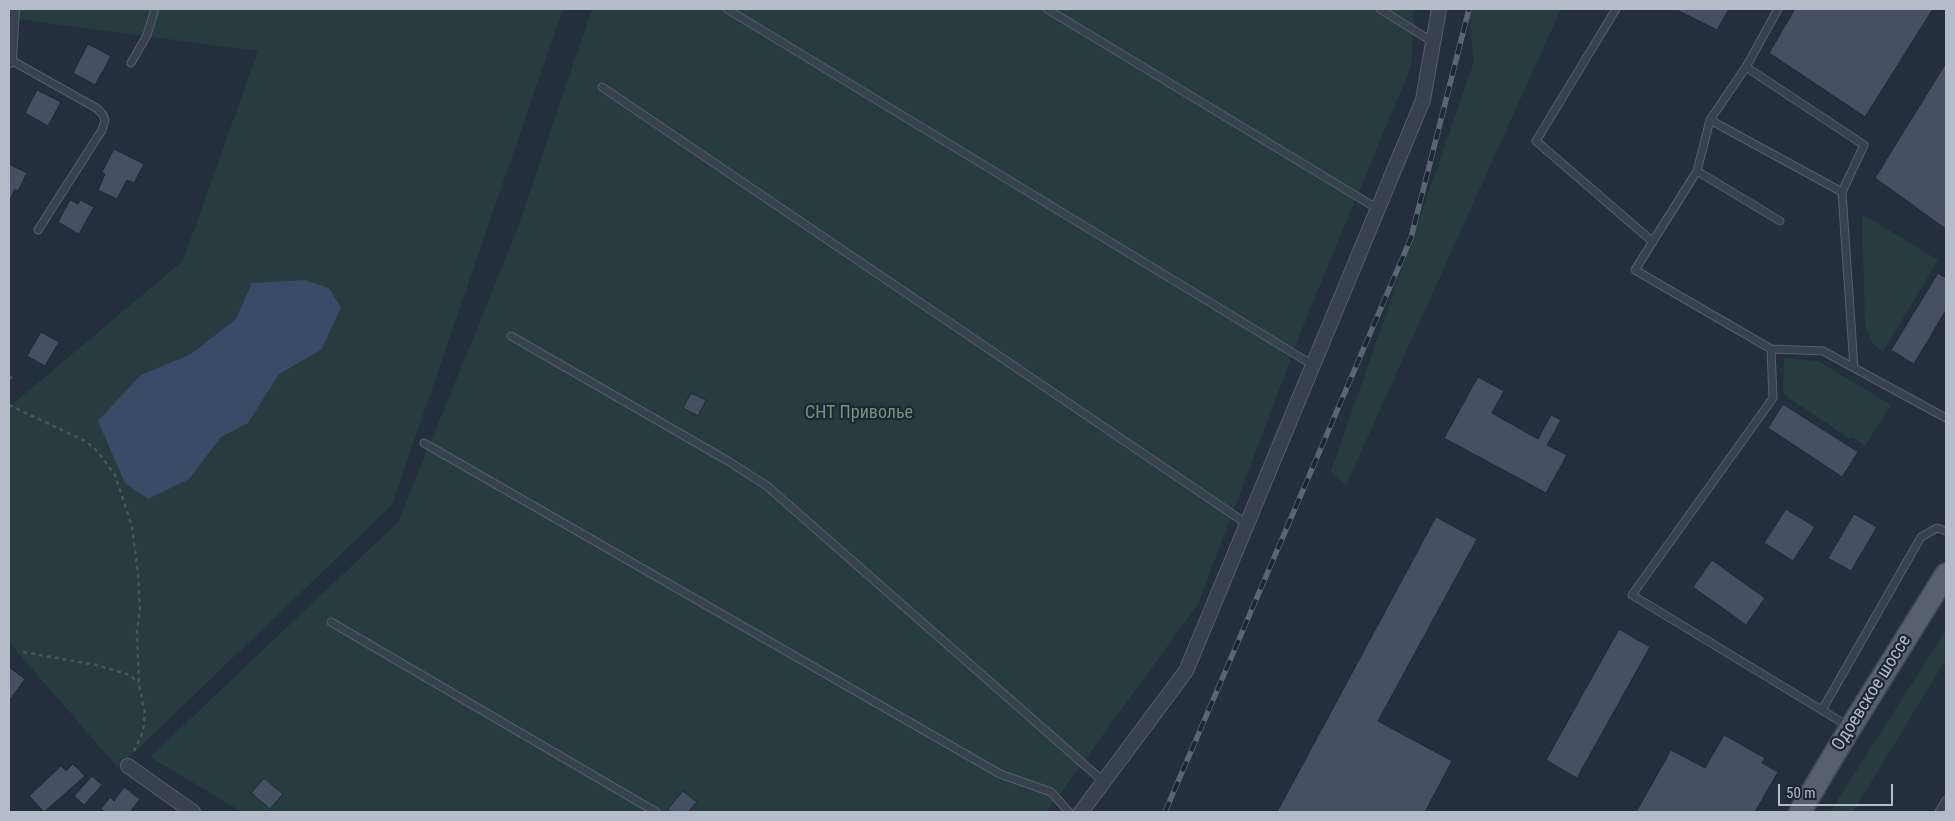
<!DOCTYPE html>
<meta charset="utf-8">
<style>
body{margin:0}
#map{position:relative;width:1955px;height:821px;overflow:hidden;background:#242f3e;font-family:"Roboto Condensed",sans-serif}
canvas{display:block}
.frame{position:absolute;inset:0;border:10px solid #b4bcc9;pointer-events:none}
.scale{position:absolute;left:1778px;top:784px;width:115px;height:22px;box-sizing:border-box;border:2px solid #b4bcc9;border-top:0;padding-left:6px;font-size:15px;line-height:18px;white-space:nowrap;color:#b4bcc9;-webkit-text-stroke:4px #1d2633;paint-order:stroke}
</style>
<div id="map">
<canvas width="1955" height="821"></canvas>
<div class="frame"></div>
<div class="scale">50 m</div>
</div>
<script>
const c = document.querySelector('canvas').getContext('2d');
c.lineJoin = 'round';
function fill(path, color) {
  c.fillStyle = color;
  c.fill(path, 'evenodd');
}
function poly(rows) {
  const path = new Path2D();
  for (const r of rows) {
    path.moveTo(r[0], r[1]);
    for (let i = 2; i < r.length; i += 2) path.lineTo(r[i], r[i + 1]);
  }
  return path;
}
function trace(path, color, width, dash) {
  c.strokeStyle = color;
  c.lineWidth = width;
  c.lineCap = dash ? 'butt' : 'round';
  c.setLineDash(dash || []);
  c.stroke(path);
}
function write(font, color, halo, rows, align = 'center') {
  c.font = font + ' "Roboto Condensed",sans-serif';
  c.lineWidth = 4.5;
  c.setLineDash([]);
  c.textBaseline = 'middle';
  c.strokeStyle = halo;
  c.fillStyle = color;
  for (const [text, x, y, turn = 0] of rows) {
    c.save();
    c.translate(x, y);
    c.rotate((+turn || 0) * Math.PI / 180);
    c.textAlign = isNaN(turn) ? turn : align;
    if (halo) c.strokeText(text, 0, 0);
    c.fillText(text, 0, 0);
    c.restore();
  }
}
const green = poly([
 [9,9,563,9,392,505,118,768,9,642,9,407,183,261,258,51,9,18],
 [592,9,1414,9,1411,67,1309,311,1198,604,1047,812,242,812,150,757,398,522,514,238],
 [1468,9,1561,9,1346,485,1331,471,1474,62],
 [1862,214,1938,260,1883,352,1873,344,1865,326],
 [1784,358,1818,361,1891,405,1865,446,1852,437,1850,439,1783,394],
 [1946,630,1946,659,1853,812,1830,812]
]);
const water = poly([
 [305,280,329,288,341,308,321,350,279,374,248,423,221,437,189,479,148,499,125,483,98,421,141,375,191,354,236,319,252,283]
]);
const building = poly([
 [1675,9,1729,9,1717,30,1675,9],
 [1795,9,1933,9,1865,117,1769,53,1795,9],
 [88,44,111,56,95,85,73,73,88,44],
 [1946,63,1946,229,1875,178,1946,63],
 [37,90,61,102,48,126,25,113,37,90],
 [114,149,144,164,134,183,127,180,117,199,98,190,105,174,102,172,114,149],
 [9,164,27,173,18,191,15,189,9,202,9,164],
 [70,200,78,204,80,200,94,207,79,234,58,222,70,200],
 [1938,273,1946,278,1946,310,1914,364,1891,350,1938,273],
 [41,332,59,342,45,366,27,356,41,332],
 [1478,377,1504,391,1492,413,1538,439,1551,415,1561,420,1547,445,1567,455,1546,493,1444,438,1478,377],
 [691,393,706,400,698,416,683,408,691,393],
 [1783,404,1858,452,1842,477,1768,428,1783,404],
 [1786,509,1815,527,1793,561,1764,543,1786,509],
 [1854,514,1877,527,1851,571,1828,558,1854,514],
 [1436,517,1477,539,1378,721,1452,761,1425,812,1277,812,1436,517],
 [1712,560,1765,598,1746,625,1693,587,1712,560],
 [1619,629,1650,647,1577,778,1546,760,1619,629],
 [9,667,25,679,9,701,9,667],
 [1724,735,1765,758,1762,763,1778,772,1755,812,1636,812,1671,750,1705,768,1724,735],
 [73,764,85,776,44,812,29,796,61,766,66,771,73,764],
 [92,776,102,785,84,805,74,796,92,776],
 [264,778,283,794,270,809,251,793,264,778],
 [124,787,140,799,130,812,105,812,101,809,110,797,114,801,124,787],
 [683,791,697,802,688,812,671,812,668,809,683,791]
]);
const path = poly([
 [9,379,15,374],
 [9,405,87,442,98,452,115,475,132,527,138,574,140,609,137,632,139,684,145,714,143,732,133,753],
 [23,652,96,665,130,675,138,683]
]);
const lane = poly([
 [727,9,1313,365],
 [1047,9,1378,209],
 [1380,9,1433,42],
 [1616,9,1536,141,1653,242],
 [9,59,98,109,103,115,105,120,102,130,38,230],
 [131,63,147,35,155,9],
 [1746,67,1864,145,1842,192,1854,368],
 [602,87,1247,524],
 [1710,120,1842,192],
 [1697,171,1710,120,1746,67,1778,9],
 [1780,221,1697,171,1635,270,1771,349,1823,351,1946,418],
 [511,336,728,461,767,486,1104,782],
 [1771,349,1773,398,1632,595,1848,726],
 [424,443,1000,774,1051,792,1069,812],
 [331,622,656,812],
 [1822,710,1921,537,1937,528,1946,531],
 [1939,812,1946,800]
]);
const street = poly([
 [9,60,12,9],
 [128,766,193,812],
 [1081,812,1186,671,1423,100,1439,9]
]);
const primary = poly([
 [1800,812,1841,743,1946,574]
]);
const rail = poly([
 [1165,812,1411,238,1469,9]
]);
const parkNames = [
 ["СНТ Приволье",859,413]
];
const streetNames = [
 ["Одоевское шоссе",1872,693,-58]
];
fill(green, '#263c3f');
fill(water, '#394c67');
fill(building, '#455162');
trace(building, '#1f2835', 1);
trace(lane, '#565f6c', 9);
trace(street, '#565f6c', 16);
trace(primary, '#414a57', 24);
trace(path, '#44595c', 2.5, [4, 4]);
trace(lane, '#38414e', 7);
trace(street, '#38414e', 14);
trace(primary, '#56606e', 21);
trace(rail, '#5a6575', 5.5);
trace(rail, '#1d2633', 4, [11]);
write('18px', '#6b9a76', '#1d2633', parkNames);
write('18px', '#b4bcc9', '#1d2633', streetNames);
</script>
